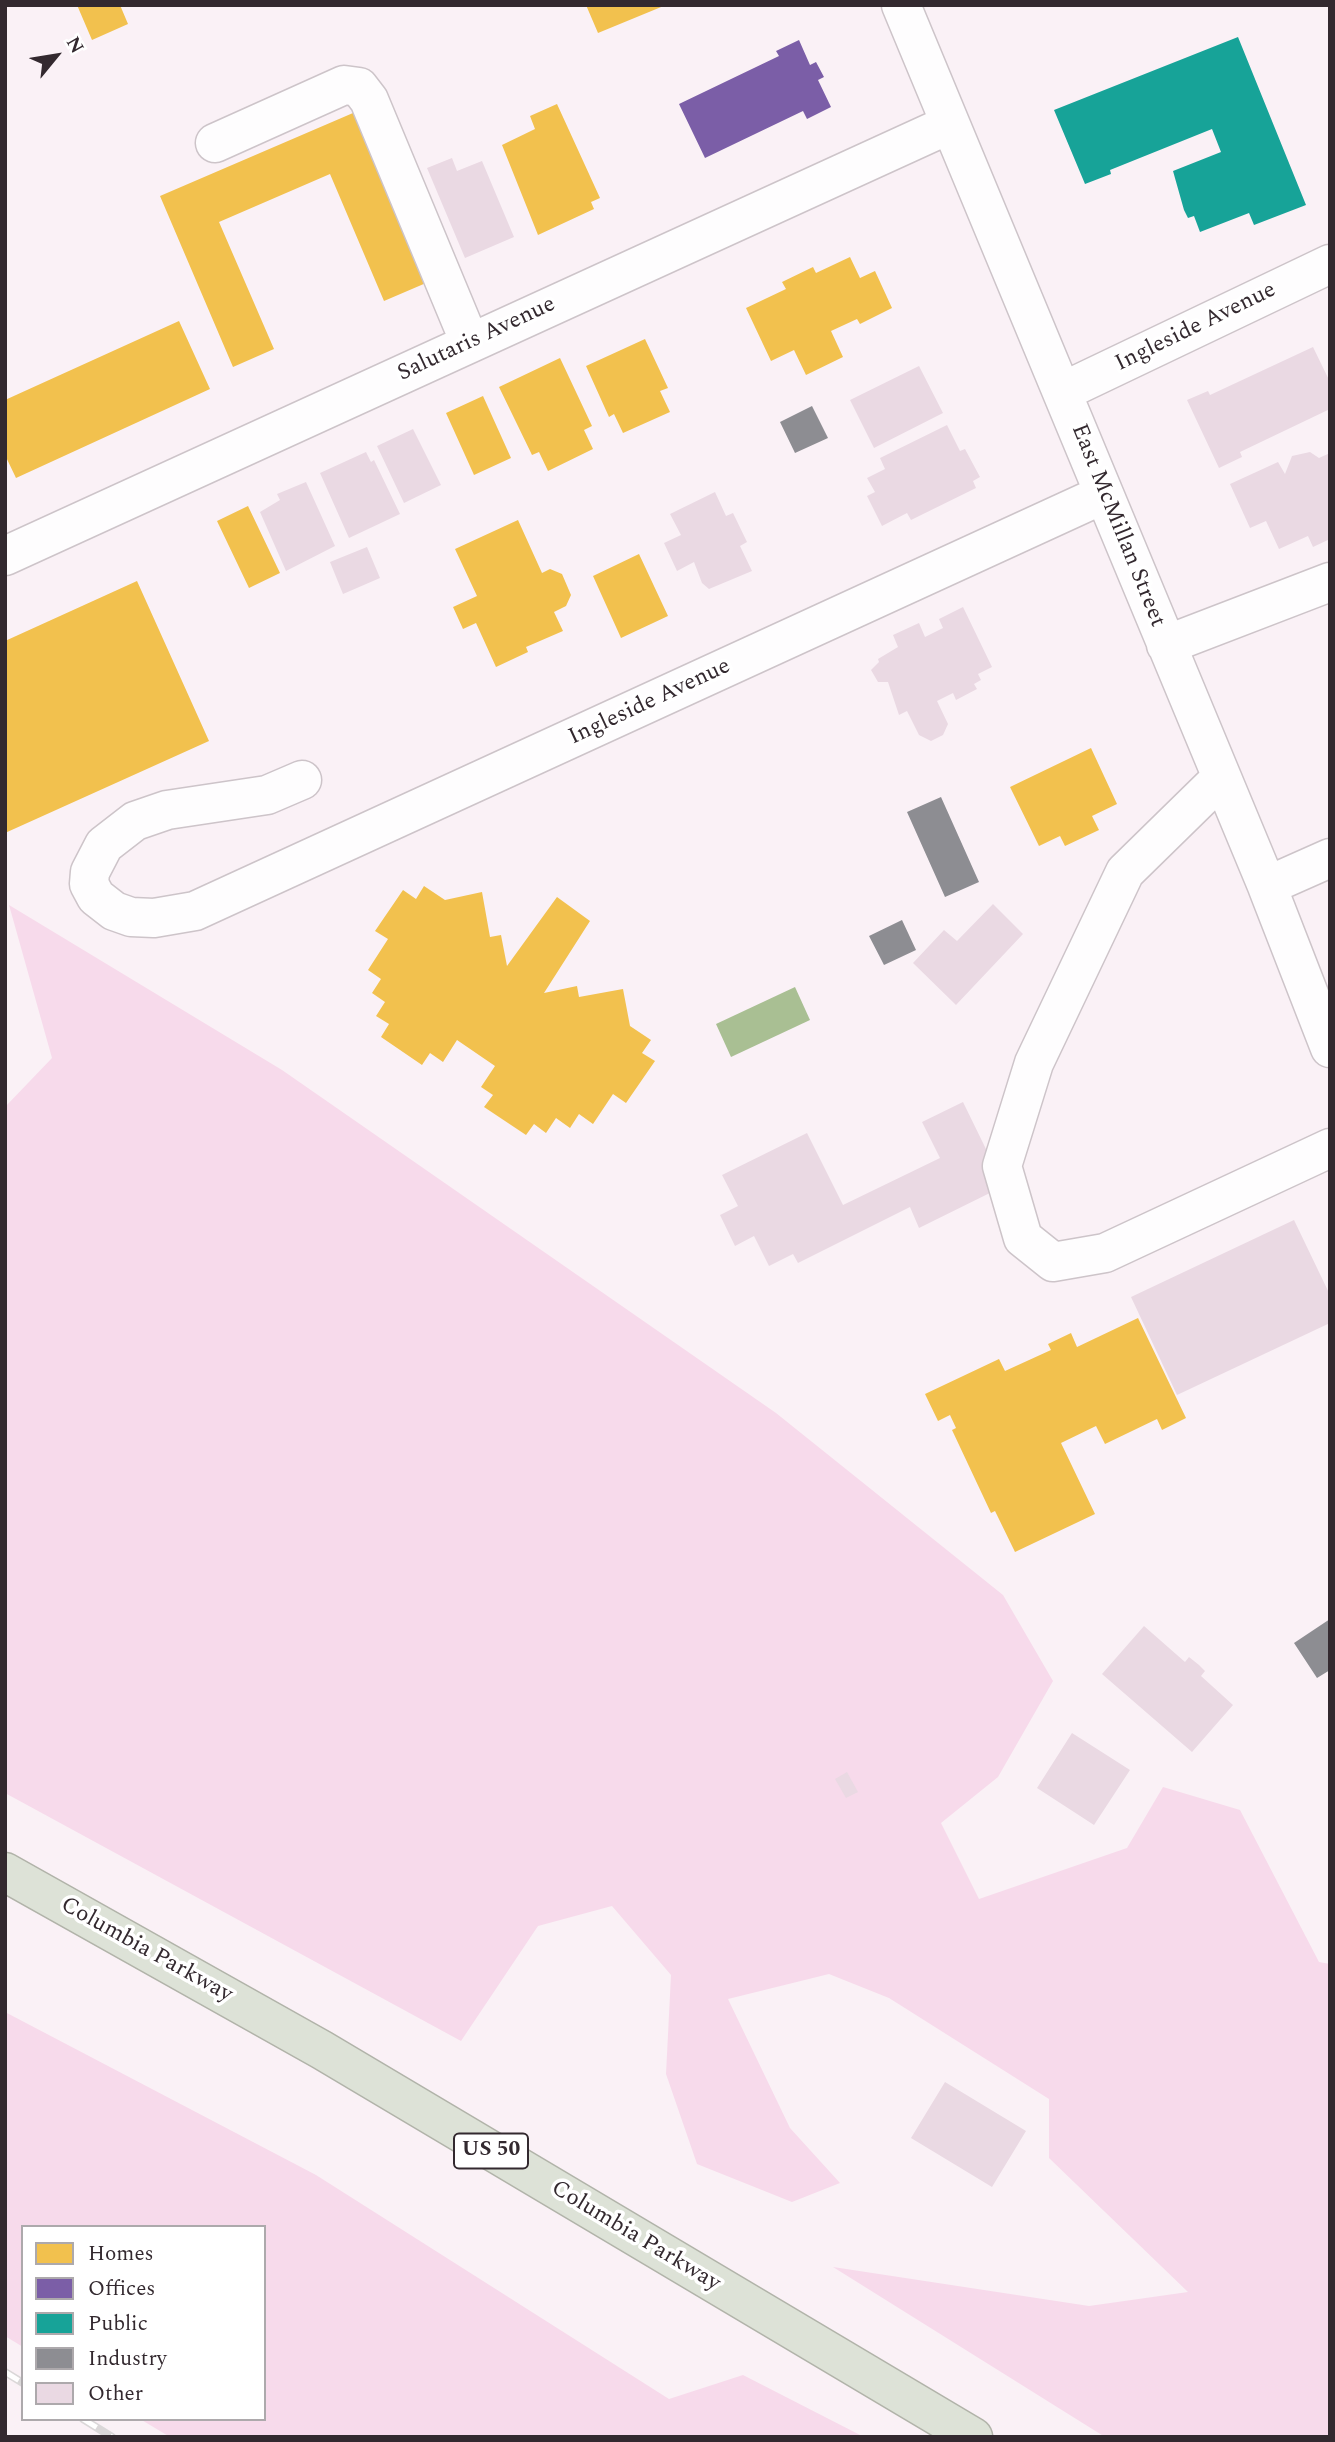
<!DOCTYPE html>
<style>
body{margin:0}
#map{position:relative;width:1335px;height:2442px;overflow:hidden;background:#faf1f6;font-family:Spectral,serif}
canvas{display:block}
.frame{position:absolute;inset:0;border:7px solid #33292f;pointer-events:none}
.legend{position:absolute;left:21px;top:2225px;width:245px;height:196px;box-sizing:border-box;background:#fff;border:2px solid #ada9ac;margin:0;padding:9px 12px;list-style:none;font-size:21px;color:#33292f}
.legend li{display:flex;align-items:center;gap:14px;height:35px}
.legend b{width:35px;border:2px solid #ada9ac}
.north{position:absolute;left:21px;top:21px;width:70px;height:70px;-webkit-text-stroke:5px #fff;paint-order:stroke;rotate:60deg;font-size:19px;font-weight:700;line-height:28px;text-align:center;color:#33292f}
.north::after{content:'';display:block;margin:auto;width:24px;height:32px;background:#33292f;clip-path:polygon(50% 0,100% 100%,50% 72%,0 100%)}
</style>
<div id="map">
<canvas width="1335" height="2442"></canvas>
<div class="frame"></div>
<ul class="legend">
<li><b style="height:19px;background:#f2c14e"></b>Homes</li>
<li><b style="height:19px;background:#7b5ea7"></b>Offices</li>
<li><b style="height:19px;background:#17a398"></b>Public</li>
<li><b style="height:19px;background:#8d8d92"></b>Industry</li>
<li><b style="height:19px;background:#ead9e3"></b>Other</li>
</ul>
<div class="north">N</div>
</div>
<script>
const c = document.querySelector('canvas').getContext('2d');
c.lineJoin = 'round';
function fill(path, color) {
  c.fillStyle = color;
  c.fill(path, 'evenodd');
}
function poly(rows) {
  const path = new Path2D();
  for (const r of rows) {
    path.moveTo(r[0], r[1]);
    for (let i = 2; i < r.length; i += 2) path.lineTo(r[i], r[i + 1]);
  }
  return path;
}
function trace(path, color, width, dash) {
  c.strokeStyle = color;
  c.lineWidth = width;
  c.lineCap = dash ? 'butt' : 'round';
  c.setLineDash(dash || []);
  c.stroke(path);
}
function write(font, color, halo, rows, align = 'center') {
  c.font = font + ' Spectral,serif';
  c.lineWidth = 7;
  c.setLineDash([]);
  c.textBaseline = 'middle';
  c.strokeStyle = halo;
  c.fillStyle = color;
  for (const [text, x, y, turn = 0] of rows) {
    c.save();
    c.translate(x, y);
    c.rotate((+turn || 0) * Math.PI / 180);
    c.textAlign = isNaN(turn) ? turn : align;
    if (halo) c.strokeText(text, 0, 0);
    c.fillText(text, 0, 0);
    c.restore();
  }
}
const green = poly([
 [9,905,282,1070,776,1413,1003,1595,1053,1681,998,1777,941,1823,979,1899,1127,1848,1163,1787,1240,1810,1319,1962,1330,1964,1330,2437,1105,2437,833,2267,1089,2306,1188,2292,1049,2158,1049,2099,889,1998,829,1974,728,1999,790,2128,840,2183,792,2202,697,2164,666,2074,671,1975,612,1906,538,1926,461,2041,5,1793,5,1107,52,1058],
 [5,2012,316,2175,669,2399,743,2375,864,2437,170,2437,140,2419,264,2419,264,2227,23,2227,23,2347,5,2336]
]);
const water = poly([
 [795,987,810,1020,731,1057,716,1024]
]);
const homes = poly([
 [77,5,120,5,128,24,92,40],
 [586,5,666,5,598,33],
 [557,104,600,198,591,202,594,209,538,235,502,145,535,129,530,116],
 [353,113,426,283,384,301,330,174,219,222,274,349,233,367,160,196],
 [850,257,860,278,875,271,892,308,860,324,857,319,831,331,843,357,806,375,794,350,771,361,746,308,786,289,782,282,813,267,816,273],
 [179,321,210,389,16,478,5,455,5,400],
 [645,339,668,388,660,391,670,412,623,433,614,414,609,417,586,366],
 [560,358,592,426,584,430,593,449,548,471,539,452,532,455,499,387],
 [483,396,511,458,474,475,446,413],
 [248,506,280,573,249,588,217,521],
 [518,520,542,573,550,569,562,574,571,595,566,606,554,612,563,631,526,647,528,652,496,667,476,623,463,629,453,607,477,596,455,549],
 [639,554,668,616,621,638,593,576],
 [137,581,209,741,5,833,5,641],
 [1091,748,1117,804,1092,816,1099,830,1065,846,1060,836,1039,846,1010,787],
 [424,886,445,900,482,892,490,937,501,935,507,966,557,897,590,921,544,993,577,986,579,997,623,989,630,1026,651,1040,642,1053,655,1061,626,1103,613,1094,593,1124,579,1114,570,1128,556,1118,546,1133,534,1124,526,1135,484,1107,493,1095,481,1087,495,1066,457,1040,443,1062,430,1053,422,1065,381,1037,389,1024,376,1016,385,1002,372,993,381,979,368,970,388,939,375,931,403,890,416,899],
 [1138,1318,1186,1418,1162,1430,1157,1419,1105,1444,1096,1426,1061,1443,1095,1514,1015,1552,995,1511,991,1513,952,1430,956,1428,950,1415,938,1421,925,1394,999,1359,1005,1371,1051,1350,1048,1344,1071,1333,1077,1347]
]);
const offices = poly([
 [799,40,810,65,816,62,824,77,818,80,831,107,807,119,803,111,705,158,679,104,779,56,776,51]
]);
const public = poly([
 [1238,37,1306,205,1254,225,1249,213,1200,232,1194,216,1188,218,1184,210,1173,171,1221,152,1212,129,1110,170,1111,174,1085,184,1054,110]
]);
const industry = poly([
 [812,406,828,438,795,453,780,422],
 [941,797,979,882,945,897,907,812],
 [902,920,916,950,884,965,869,936],
 [1330,1619,1330,1670,1317,1678,1294,1643]
]);
const building = poly([
 [452,158,457,171,482,161,514,237,465,258,427,168],
 [1313,347,1330,382,1330,409,1240,452,1242,457,1219,468,1187,400,1208,391,1210,395],
 [919,366,943,413,874,448,850,400],
 [947,425,960,451,965,449,980,477,973,481,976,488,911,520,907,513,882,526,867,496,875,492,867,478,885,469,880,458],
 [413,429,441,485,404,503,377,446],
 [366,452,371,462,374,460,400,514,349,538,320,473],
 [1310,452,1319,458,1330,453,1330,539,1313,547,1308,536,1279,549,1266,521,1250,528,1230,484,1278,462,1285,474,1292,456],
 [306,482,335,546,286,571,260,512,280,500,277,494],
 [715,492,726,516,733,513,747,542,740,546,752,571,709,589,702,583,694,562,677,571,664,543,681,535,670,514],
 [367,547,380,578,343,594,330,562],
 [963,607,992,667,978,674,981,680,974,684,977,689,956,700,953,693,937,701,948,724,943,735,931,741,919,735,907,711,899,715,888,682,878,682,871,670,879,662,878,659,898,647,893,635,919,623,925,637,943,628,939,619],
 [993,904,1023,934,956,1005,913,963,944,930,957,941],
 [963,1102,1004,1186,919,1228,910,1207,798,1263,793,1254,769,1266,754,1236,735,1246,720,1215,738,1206,722,1175,807,1133,843,1205,940,1158,922,1122],
 [1294,1220,1330,1295,1330,1323,1177,1395,1131,1297],
 [1144,1626,1185,1662,1189,1657,1199,1665,1205,1671,1201,1676,1233,1705,1192,1752,1102,1674],
 [1072,1733,1130,1770,1094,1825,1037,1788],
 [847,1772,858,1792,846,1798,835,1779],
 [945,2082,1026,2131,992,2187,911,2138]
]);
const minor = poly([
 [901,5,1267,886,1330,1048],
 [215,143,344,85,359,87,369,100,470,343],
 [1062,392,1330,264],
 [5,556,950,124],
 [1166,645,1330,582],
 [1221,778,1125,872,1034,1063,1002,1166,1023,1238,1053,1262,1105,1253,1330,1148],
 [302,780,267,795,167,810,135,821,104,845,90,872,89,884,96,897,114,911,131,917,154,918,195,911,1104,494],
 [1267,886,1330,858]
]);
const highway = poly([
 [5,1872,322,2050,973,2437]
]);
const rail = poly([
 [5,2372,23,2383],
 [83,2419,112,2437]
]);
const shields = [
 [491,2151,74]
];
const shieldNames = [
 ["US 50",491,2151]
];
const streetNames = [
 ["Ingleside Avenue",1196,328,-26],
 ["Salutaris Avenue",477,340,-25],
 ["East McMillan Street",1117,526,68],
 ["Ingleside Avenue",650,703,-25],
 ["Columbia Parkway",146,1951,29],
 ["Columbia Parkway",635,2237,31]
];
fill(green, '#f7daeb');
fill(water, '#a9bf93');
fill(homes, '#f2c14e');
fill(offices, '#7b5ea7');
fill(public, '#17a398');
fill(industry, '#8d8d92');
fill(building, '#ead9e3');
trace(minor, '#cdc4c9', 41);
trace(highway, '#b1b3a9', 41);
trace(minor, '#fefdfe', 38);
trace(highway, '#dde2d7', 38);
trace(rail, '#dad7d8', 8);
trace(rail, '#fff', 5, [16]);
for (const [x, y, w] of shields) {
  const box = new Path2D();
  box.roundRect(x - w / 2, y - 17.5, w, 35, 5);
  c.fillStyle = '#fff';
  c.fill(box);
  trace(box, '#33292f', 2);
}
write('bold 21px', '#33292f', null, shieldNames);
write('23px', '#33292f', '#fff', streetNames);
</script>
